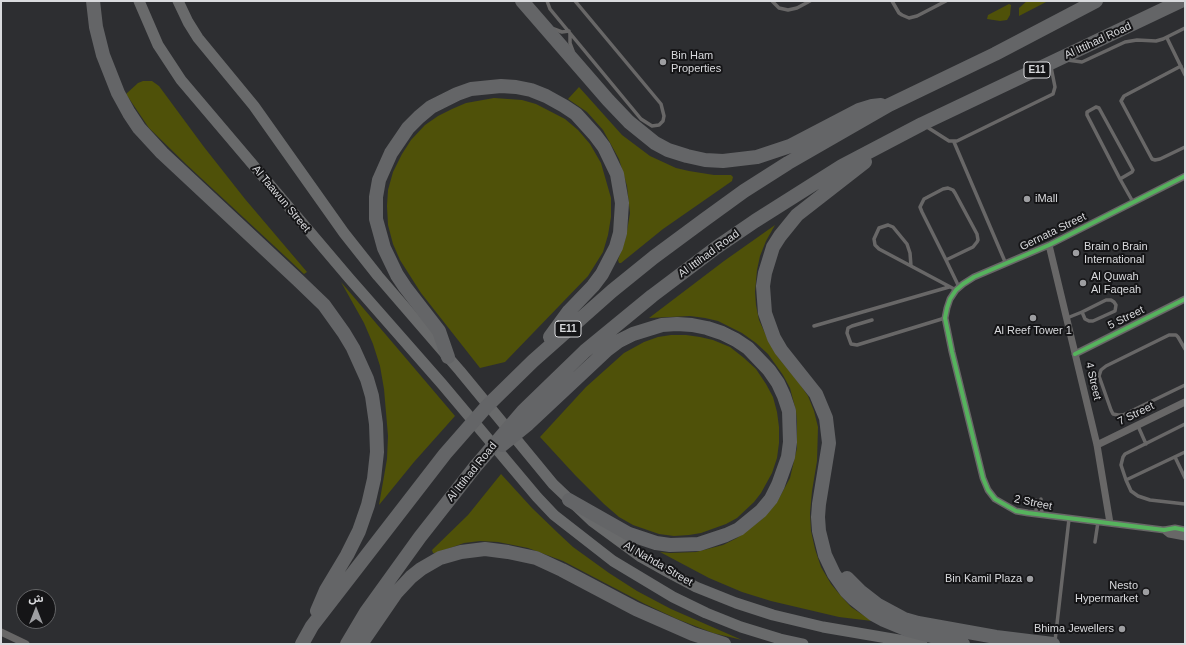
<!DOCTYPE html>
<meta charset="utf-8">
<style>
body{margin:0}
#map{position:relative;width:1186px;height:645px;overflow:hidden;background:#2d2e31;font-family:Arial,"Noto Sans Arabic",sans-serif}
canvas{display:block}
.frame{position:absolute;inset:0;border:2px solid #d9dadd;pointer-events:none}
.north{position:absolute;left:16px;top:589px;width:40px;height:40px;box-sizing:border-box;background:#151517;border:1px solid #636466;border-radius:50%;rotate:0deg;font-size:11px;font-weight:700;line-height:16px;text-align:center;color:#d9dadd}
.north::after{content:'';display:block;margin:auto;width:14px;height:18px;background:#9d9ea1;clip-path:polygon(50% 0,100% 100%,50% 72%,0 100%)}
</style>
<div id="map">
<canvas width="1186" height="645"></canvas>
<div class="frame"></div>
<div class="north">ش</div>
</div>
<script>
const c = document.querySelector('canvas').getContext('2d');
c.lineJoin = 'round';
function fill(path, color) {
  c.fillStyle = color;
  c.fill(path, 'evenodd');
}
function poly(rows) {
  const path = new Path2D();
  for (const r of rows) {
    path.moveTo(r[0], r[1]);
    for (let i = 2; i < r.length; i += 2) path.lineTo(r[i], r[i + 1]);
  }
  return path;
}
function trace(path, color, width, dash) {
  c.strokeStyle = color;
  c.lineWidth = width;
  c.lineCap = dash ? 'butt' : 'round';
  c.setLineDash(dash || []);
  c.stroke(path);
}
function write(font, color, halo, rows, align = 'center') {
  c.font = font + ' Arial,sans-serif';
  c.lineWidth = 4;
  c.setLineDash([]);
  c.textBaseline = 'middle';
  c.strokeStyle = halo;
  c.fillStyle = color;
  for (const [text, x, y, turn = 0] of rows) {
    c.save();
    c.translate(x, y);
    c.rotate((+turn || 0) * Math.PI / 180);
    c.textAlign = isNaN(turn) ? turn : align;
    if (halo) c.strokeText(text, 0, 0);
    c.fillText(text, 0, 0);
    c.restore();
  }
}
const green = poly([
 [1027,1,1048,1,1019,16,1019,8],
 [1009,4,1011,5,1010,15,1007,20,1000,21,987,19,988,15],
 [143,81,152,81,159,86,204,147,245,199,307,272,304,274,286,257,187,165,149,128,126,94,138,83],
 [579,87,622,135,650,156,676,168,689,171,714,175,731,175,733,177,732,181,663,229,621,263,619,263,618,260,626,237,630,213,627,186,619,159,603,130,587,112,568,99],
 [494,98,522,100,536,104,565,119,578,130,590,144,601,163,611,198,611,217,608,235,603,252,588,276,505,362,480,368,421,293,400,260,393,244,388,225,387,206,388,190,393,172,402,154,411,140,425,125,438,116,452,109,466,103],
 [775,225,766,241,760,256,757,270,755,292,756,305,759,320,768,340,777,356,799,383,808,396,814,411,818,427,817,461,812,491,810,513,811,531,815,549,821,567,831,584,841,596,851,607,872,621,839,617,771,601,742,592,709,578,660,552,670,553,696,552,723,545,737,538,761,520,767,514,777,502,790,478,797,448,797,422,796,411,790,388,783,375,768,354,756,343,742,333,718,321,705,318,690,316,649,318,724,261],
 [341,282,455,416,414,462,379,505,387,459,388,436,384,389,380,366,373,344,364,323],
 [671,335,686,335,700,337,713,340,730,347,744,358,756,369,766,384,773,397,777,412,779,427,779,443,777,458,772,473,761,493,754,502,737,518,726,524,701,533,689,535,674,536,659,534,633,525,619,517,604,504,575,475,540,437,586,387,624,353,644,342,658,337],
 [501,474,532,508,559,534,573,547,609,573,637,591,671,609,742,640,713,633,677,619,645,604,563,561,528,548,498,542,480,541,464,543,436,553,433,553,432,550,468,515]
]);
const service = poly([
 [547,1,550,9,641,119,652,126,659,125,663,121,664,116,661,104,575,1],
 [772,1,779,8,788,10,797,8,810,1],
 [892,1,899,13,902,15,909,18,917,16,946,1],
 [554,29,562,32,569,31],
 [570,34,570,43,573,51],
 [1167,38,1185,75],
 [1067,60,1082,62,1125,42,1137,40,1156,41,1163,39,1185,28],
 [1181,66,1124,96,1121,101,1152,159,1155,160,1160,159,1185,147],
 [1096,107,1099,108,1133,170,1132,172,1120,179,1087,115,1087,112,1096,107],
 [927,127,949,141,957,141,1053,94,1055,87,1051,67],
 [954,142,1006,264],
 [1120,179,1133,202],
 [888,225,893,227,907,244,910,253,911,266,879,249,875,245,874,239,879,228,888,225],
 [946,260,973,247,977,242,978,240,977,234,955,193,953,190,948,188,943,189,924,199,920,207,922,212,946,260,959,287],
 [911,266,956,290],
 [1106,300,1111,300,1114,302,1116,305,1115,311,1093,321,1089,321,1085,319,1082,312,1106,300],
 [1067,318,1082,312],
 [872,320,852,326,848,328,847,333,851,344,857,345,945,318],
 [814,326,949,287],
 [1185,349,1178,337,1176,335,1169,335,1106,366,1101,370,1099,376,1111,410,1113,414,1118,415,1123,415,1185,385],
 [1185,424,1125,454,1123,457,1121,465,1126,480,1185,452],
 [1138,426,1146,444],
 [1175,457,1185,478],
 [1126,480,1131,491,1138,496,1150,500,1185,504],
 [1041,499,1042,515],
 [1036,514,1036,500],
 [1095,542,1098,522],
 [1055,641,1069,519]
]);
const minor = poly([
 [1185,176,1049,245,974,277,963,284,956,290,950,299,947,308,945,318,952,352,983,478,988,490,995,499,1016,511,1028,513,1164,530,1175,528,1185,530],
 [1049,245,1097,445,1110,523],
 [1075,354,1185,299],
 [1097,445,1185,402],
 [1164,530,1169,534,1185,537],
 [1,632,26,644]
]);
const secondary = poly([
 [139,1,158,45,181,80,349,278,442,384,537,497,554,515,613,561,673,597,706,613,741,627,780,639,803,644],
 [178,1,188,22,198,38,254,106,344,233,378,276,460,371,553,484,592,521,641,557,666,571,696,587,736,603,773,615,823,627,922,644]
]);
const motorway = poly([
 [93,1,96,27,103,55,118,93,129,113,139,128,162,153,298,280,324,305,344,333,353,348,367,379,372,396,376,424,377,452,374,479,368,505,359,531,347,555,326,590,317,611],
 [522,1,608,100,629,122,655,143,668,150,687,156,705,160,723,161,757,157,790,146,859,110,872,106,881,105],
 [865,162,797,215,780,236,773,247,765,273,763,286,765,313,774,338,781,350,816,394,826,418,829,443,819,504,818,517,819,531,825,555,834,574,846,591,854,599,873,614,884,620,908,630,963,644],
 [448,357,439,331,405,287,397,275,384,248,376,219,376,197,379,180,391,153,408,128,419,117,431,107,457,94,471,89,501,86,516,87,531,90,546,96,564,106,576,114,595,135,604,147,617,174,622,203,620,233,616,247,602,274,593,286,569,311,550,337],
 [502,445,528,424,607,350,619,341,633,334,662,325,677,324,692,325,707,328,722,333,736,340,748,348,769,370,778,383,784,396,789,411,790,442,788,457,778,485,771,499,761,511,739,529,726,535,699,544,670,545,656,543,629,534,569,500],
 [847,578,860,591,878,605,904,619,918,623,996,637,1053,644],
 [302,644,312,626,445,454,487,406,533,361,612,291,654,257,704,220,744,191,788,163,889,105,995,54,1096,1],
 [347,644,366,612,420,537,475,467,523,411,585,351,652,296,717,247,755,221,842,166,922,124,1181,1],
 [361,644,396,593,411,577,421,569,440,558,461,552,485,549,508,552,536,558,562,570,636,609,693,634,724,644]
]);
const cycleway = poly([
 [1185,176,1049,245,974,277,963,284,956,290,950,299,947,308,945,318,952,352,983,478,988,490,995,499,1016,511,1028,513,1164,530,1175,528,1185,530],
 [1075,354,1185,299]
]);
const markers = [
 [663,62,4,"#9d9ea1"],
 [1027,199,4,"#9d9ea1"],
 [1076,253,4,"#9d9ea1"],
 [1083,283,4,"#9d9ea1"],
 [1033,318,4,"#9d9ea1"],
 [1030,579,4,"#9d9ea1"],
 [1146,592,4,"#9d9ea1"],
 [1122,629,4,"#9d9ea1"]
];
const shields = [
 [1037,70,26],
 [568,329,26]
];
const shieldNames = [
 ["E11",1037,70],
 ["E11",568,329]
];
const streetNames = [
 ["Al Ittihad Road",1098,41,-25],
 ["Al Taawun Street",281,199,50],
 ["Gernata Street",1053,232,-26],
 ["Al Ittihad Road",709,254,-36],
 ["5 Street",1126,318,-26],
 ["4 Street",1093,381,77],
 ["7 Street",1136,414,-26],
 ["Al Ittihad Road",472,472,-51],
 ["2 Street",1033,503,12],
 ["Al Nahda Street",658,564,30]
];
const poiNames = [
 ["Bin Ham",671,56],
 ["Properties",671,69],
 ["iMall",1035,199],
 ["Brain o Brain",1084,247],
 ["International",1084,260],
 ["Al Quwah",1091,277],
 ["Al Faqeah",1091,290],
 ["Al Reef Tower 1",1033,331,"center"],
 ["Bin Kamil Plaza",1022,579,"right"],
 ["Nesto",1138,586,"right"],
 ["Hypermarket",1138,599,"right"],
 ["Bhima Jewellers",1114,629,"right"]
];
fill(green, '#4f5109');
trace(service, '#686767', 3.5);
trace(minor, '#686767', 7);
trace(secondary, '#696a6b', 11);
trace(motorway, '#646567', 14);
trace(cycleway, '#56b35d', 4);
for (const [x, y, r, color] of markers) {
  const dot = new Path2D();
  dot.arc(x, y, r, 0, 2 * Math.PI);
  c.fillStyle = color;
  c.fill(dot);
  trace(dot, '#151517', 1.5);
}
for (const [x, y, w] of shields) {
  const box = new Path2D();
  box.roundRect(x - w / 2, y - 8, w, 16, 3);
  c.fillStyle = '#151517';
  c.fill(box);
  trace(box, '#d9dadd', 1);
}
write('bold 10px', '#d9dadd', null, shieldNames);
write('11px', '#d9dadd', '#151517', streetNames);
write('11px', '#d9dadd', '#151517', poiNames, 'left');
</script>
